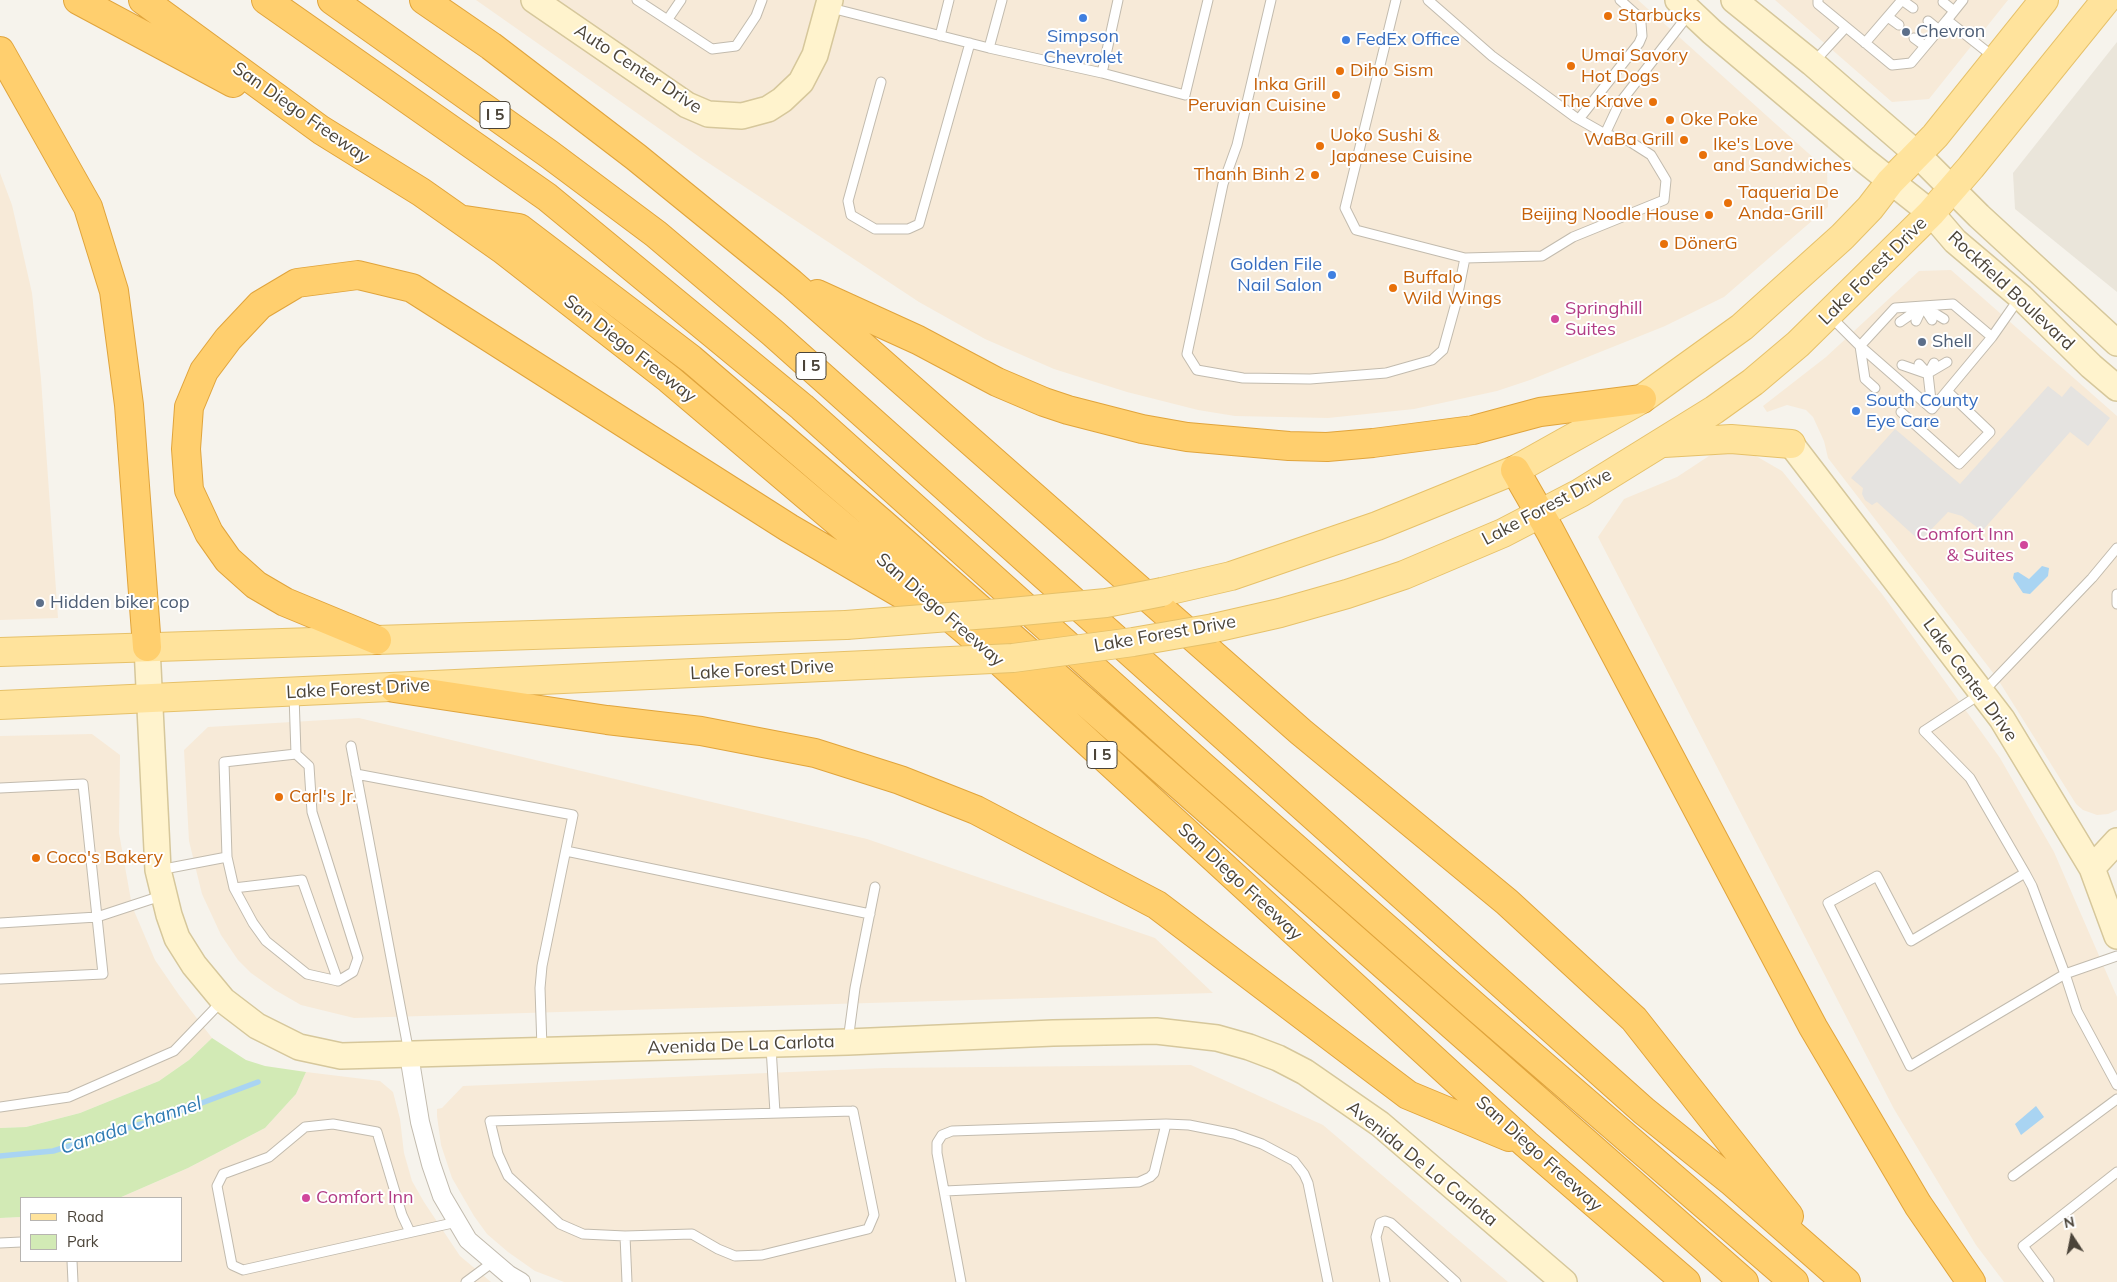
<!DOCTYPE html>
<meta charset="utf-8">
<style>
body{margin:0}
#map{position:relative;width:2117px;height:1282px;overflow:hidden;background:#f6f3ec;font-family:Mulish,sans-serif}
canvas{display:block}
.legend{position:absolute;left:20px;top:1197px;width:162px;height:65px;box-sizing:border-box;background:#fff;border:1px solid #b7b4b0;margin:0;padding:6px 9px;list-style:none;font-size:15px;color:#4b4439}
.legend li{display:flex;align-items:center;gap:10px;height:25px}
.legend b{width:25px;border:1px solid #b7b4b0}
.north{position:absolute;left:2047px;top:1212px;width:50px;height:50px;-webkit-text-stroke:4px #fff;paint-order:stroke;rotate:349deg;font-size:14px;font-weight:700;line-height:20px;text-align:center;color:#4b4439}
.north::after{content:'';display:block;margin:auto;width:18px;height:22px;background:#4b4439;clip-path:polygon(50% 0,100% 100%,50% 72%,0 100%)}
</style>
<div id="map">
<canvas width="2117" height="1282"></canvas>
<ul class="legend">
<li><b style="height:6px;background:#ffe39c"></b>Road</li>
<li><b style="height:14px;background:#d2eab5"></b>Park</li>
</ul>
<div class="north">N</div>
</div>
<script>
const c = document.querySelector('canvas').getContext('2d');
c.lineJoin = 'round';
function fill(path, color) {
  c.fillStyle = color;
  c.fill(path, 'evenodd');
}
function poly(rows) {
  const path = new Path2D();
  for (const r of rows) {
    path.moveTo(r[0], r[1]);
    for (let i = 2; i < r.length; i += 2) path.lineTo(r[i], r[i + 1]);
  }
  return path;
}
function trace(path, color, width, dash) {
  c.strokeStyle = color;
  c.lineWidth = width;
  c.lineCap = dash ? 'butt' : 'round';
  c.setLineDash(dash || []);
  c.stroke(path);
}
function write(font, color, halo, rows, align = 'center') {
  c.font = font + ' Mulish,sans-serif';
  c.lineWidth = 4;
  c.setLineDash([]);
  c.textBaseline = 'middle';
  c.strokeStyle = halo;
  c.fillStyle = color;
  for (const [text, x, y, turn = 0] of rows) {
    c.save();
    c.translate(x, y);
    c.rotate((+turn || 0) * Math.PI / 180);
    c.textAlign = isNaN(turn) ? turn : align;
    if (halo) c.strokeText(text, 0, 0);
    c.fillText(text, 0, 0);
    c.restore();
  }
}
const residential = poly([
 [2117,42,2117,292,2015,209,2013,173]
]);
const commercial = poly([
 [476,0,1638,0,1827,170,1828,207,1724,297,1665,326,1530,380,1497,391,1414,409,1328,418,1235,416,1198,410,1127,392,1054,369,985,339,919,302,701,158],
 [1775,0,2008,0,1929,99,1892,102],
 [0,173,12,205,32,293,41,379,58,618,0,620],
 [1951,270,2117,416,2117,810,2108,814,2097,815,2083,810,2076,804,1997,678,1828,458,1824,441,1813,417,1806,410,1787,405,1767,412,1763,406,1826,357,1919,271],
 [1742,448,1782,471,1882,594,2000,758,2054,852,2117,997,2117,1282,2004,1282,1976,1245,1894,1109,1598,537,1624,499,1677,477,1715,452],
 [359,718,867,839,1155,938,1213,993,354,1018,301,1005,275,990,251,973,238,960,221,935,202,894,189,841,184,750,208,727],
 [92,734,120,755,119,833,132,906,155,960,179,995,212,1038,189,1060,159,1081,80,1113,26,1127,0,1128,0,736],
 [1191,1065,1323,1125,1508,1282,564,1282,535,1271,508,1252,487,1234,474,1216,452,1178,441,1145,437,1116,437,1109,442,1108,463,1086,884,1068],
 [306,1072,380,1081,393,1092,400,1119,404,1153,412,1181,424,1202,460,1256,491,1282,0,1282,0,1218,21,1217,21,1261,181,1261,181,1198,119,1198,188,1168,265,1128,296,1094]
]);
const green = poly([
 [212,1038,246,1060,265,1066,306,1072,296,1094,265,1128,188,1168,119,1198,21,1198,21,1217,0,1218,0,1128,26,1127,80,1113,159,1081,189,1060]
]);
const parking = poly([
 [2048,386,2062,397,2071,386,2110,418,2088,446,2070,432,1982,531,1962,516,1948,512,1920,541,1877,502,1872,505,1865,500,1862,494,1863,488,1851,478,1895,429,1960,484]
]);
const water = poly([
 [2042,566,2049,568,2048,576,2030,594,2023,593,2013,578,2014,573,2018,572,2029,579],
 [2036,1106,2044,1117,2021,1135,2015,1124]
]);
const stream = poly([
 [0,1156,53,1151,164,1117,258,1082]
]);
const lane = poly([
 [637,0,712,49,736,46,756,16,762,0],
 [1271,0,1237,145,1223,184,1187,354,1197,370,1243,378,1310,379,1386,373,1432,360,1443,350,1456,303,1465,258,1356,230,1345,208,1396,0],
 [1428,0,1492,56,1575,117,1605,134,1619,104,1689,14],
 [1818,0,1818,4,1846,27],
 [1902,0,1913,8],
 [1943,2,1954,11],
 [831,8,989,48,1102,73,1185,95,1208,0],
 [1888,17,1899,25],
 [668,19,681,0],
 [1947,20,1963,0],
 [1928,21,1939,30],
 [940,36,949,0],
 [1914,38,1925,46],
 [1865,43,1902,0],
 [989,48,1002,0],
 [1813,63,1846,27,1892,65,1911,63,1947,20,1995,58],
 [1102,73,1118,0],
 [881,82,848,201,851,215,875,229,908,229,919,224,970,43],
 [1579,119,1639,43,1642,36,1641,23,1638,16,1620,0],
 [1465,258,1542,256,1573,237,1664,200,1666,180,1651,155,1629,141,1605,134],
 [1830,316,1860,346,1865,379,1875,388],
 [1916,321,1923,306,1932,320],
 [1900,322,1923,306,1944,319],
 [1919,364,1928,374,1934,363],
 [1902,365,1928,374,1932,409],
 [1930,372,1947,362],
 [1947,391,1932,409,1860,346,1895,308,1923,306,1953,304,1992,337],
 [1901,412,1959,464,1990,432,1947,391,1992,337,2020,297],
 [2117,594,2117,604],
 [294,695,296,754,309,766,312,812,358,958,353,972,338,981,307,974,266,941,253,923,234,888,227,857,224,762,296,754],
 [351,746,409,1053],
 [356,774,573,815,542,966,540,988,542,1048],
 [0,788,83,784,103,974,0,979],
 [566,851,870,914],
 [159,870,227,857],
 [2025,873,1911,941,1877,876,1828,903,1910,1066,2065,974,2032,886,2025,873,1970,778,1924,731,1982,693,2092,578,2117,548],
 [234,888,302,880,338,981],
 [0,923,97,917,164,895],
 [2117,956,2065,974,2077,1011,2117,1085],
 [848,1041,855,988,875,887],
 [771,1047,775,1113],
 [0,1107,69,1097,174,1051,223,1000],
 [853,1111,874,1215,868,1229,762,1255,735,1256,718,1249,692,1234,625,1236,583,1234,560,1224,508,1176,498,1154,490,1121,853,1111],
 [2013,1176,2117,1099],
 [945,1191,1139,1182,1150,1177,1154,1173,1166,1124],
 [410,1232,402,1215,377,1132,333,1124,305,1127,269,1157,223,1174,217,1186,232,1265,243,1270,457,1222],
 [625,1236,627,1282],
 [0,1243,21,1242],
 [72,1261,73,1282],
 [2049,1281,2023,1246,2117,1172],
 [466,1282,493,1262],
 [961,1282,937,1153,937,1143,942,1135,952,1131,1166,1124,1189,1125,1234,1134,1262,1144,1294,1161,1304,1174,1308,1183,1328,1282],
 [1385,1282,1376,1237,1380,1223,1385,1221,1391,1223,1456,1282]
]);
const street = poly([
 [409,1055,420,1122,431,1164,442,1196,468,1240,509,1275,521,1282]
]);
const secondary = poly([
 [534,0,687,105,708,114,742,116,768,109,782,100,801,82,815,55,830,0],
 [1678,0,1712,32,1864,160,1931,213,1955,241,2021,297,2091,366,2117,388],
 [1734,0,1812,63,1917,154,1979,216,2117,343],
 [1791,444,2002,719,2092,868,2117,936],
 [147,647,158,870,169,915,177,938,194,965,223,1000,257,1026,299,1047,341,1056,848,1042,1053,1033,1156,1031,1217,1038,1249,1047,1278,1058,1305,1072,1380,1124,1564,1282],
 [2092,868,2117,841]
]);
const primary = poly([
 [1664,443,1731,439,1791,444],
 [1162,592,1231,576,1377,526,1515,470,1642,399,1742,327,1842,237,1870,208,1890,182,1935,136,2044,0],
 [1214,628,1280,613,1347,594,1404,575,1503,533,1580,493,1714,410,1753,382,1798,344,1931,213,1971,167,2106,0],
 [0,652,846,625],
 [0,705,888,664]
]);
const highway = poly([
 [78,0,233,83],
 [143,0,321,130,421,192,502,249,669,379,971,635,1526,1144,1686,1282],
 [266,0,547,197,802,407,1202,766,1478,1009,1794,1282],
 [332,0,549,154,656,234,773,333,1644,1111,1731,1181,1846,1282],
 [424,0,491,46,636,157,791,283,1301,732,1507,902,1634,1019,1789,1216],
 [0,51,88,207,114,291,129,405,147,647],
 [465,220,519,228,691,359,882,523,1744,1282],
 [817,294,918,340,997,382,1044,402,1068,410,1142,429,1187,437,1289,446,1327,447,1373,443,1473,430,1540,412,1642,399],
 [1515,470,1550,531,1813,1027,1918,1205,1971,1282],
 [377,640,285,602,256,585,228,560,209,533,189,490,186,449,189,407,204,371,228,339,260,305,297,283,358,275,412,288,789,528,905,596],
 [394,688,607,720,701,731,815,753,900,780,976,810,1157,905,1408,1095,1509,1137]
]);
const primaryBridge = poly([
 [846,625,1001,613,1106,603,1162,592],
 [888,664,1013,658,1133,642,1214,628]
]);
const markers = [
 [1608,16,5,"#e8710a"],
 [1083,18,5,"#3f7fe0"],
 [1906,32,5,"#5c6f8a"],
 [1346,40,5,"#3f7fe0"],
 [1571,66,5,"#e8710a"],
 [1340,71,5,"#e8710a"],
 [1336,95,5,"#e8710a"],
 [1653,102,5,"#e8710a"],
 [1670,120,5,"#e8710a"],
 [1684,140,5,"#e8710a"],
 [1320,146,5,"#e8710a"],
 [1703,155,5,"#e8710a"],
 [1315,175,5,"#e8710a"],
 [1728,203,5,"#e8710a"],
 [1709,215,5,"#e8710a"],
 [1664,244,5,"#e8710a"],
 [1332,275,5,"#3f7fe0"],
 [1393,288,5,"#e8710a"],
 [1555,319,5,"#d1479c"],
 [1922,342,5,"#5c6f8a"],
 [1856,411,5,"#3f7fe0"],
 [2024,545,5,"#d1479c"],
 [40,603,5,"#5c6f8a"],
 [279,797,5,"#e8710a"],
 [36,858,5,"#e8710a"],
 [306,1198,5,"#d1479c"]
];
const shields = [
 [495,115,30],
 [811,366,30],
 [1102,755,30]
];
const shieldNames = [
 ["I 5",495,115],
 ["I 5",811,366],
 ["I 5",1102,755]
];
const foodNames = [
 ["Starbucks",1618,16],
 ["Umai Savory",1581,56],
 ["Hot Dogs",1581,77],
 ["Diho Sism",1350,71],
 ["Inka Grill",1326,85,"right"],
 ["Peruvian Cuisine",1326,106,"right"],
 ["The Krave",1643,102,"right"],
 ["Oke Poke",1680,120],
 ["Uoko Sushi &",1330,136],
 ["Japanese Cuisine",1330,157],
 ["WaBa Grill",1674,140,"right"],
 ["Ike's Love",1713,145],
 ["and Sandwiches",1713,166],
 ["Thanh Binh 2",1305,175,"right"],
 ["Taqueria De",1738,193],
 ["Anda-Grill",1738,214],
 ["Beijing Noodle House",1699,215,"right"],
 ["DönerG",1674,244],
 ["Buffalo",1403,278],
 ["Wild Wings",1403,299],
 ["Carl's Jr.",289,797],
 ["Coco's Bakery",46,858]
];
const serviceNames = [
 ["Chevron",1916,32],
 ["Shell",1932,342],
 ["Hidden biker cop",50,603]
];
const shopNames = [
 ["Simpson",1083,37,"center"],
 ["Chevrolet",1083,58,"center"],
 ["FedEx Office",1356,40],
 ["Golden File",1322,265,"right"],
 ["Nail Salon",1322,286,"right"],
 ["South County",1866,401],
 ["Eye Care",1866,422]
];
const streetNames = [
 ["Auto Center Drive",638,69,33],
 ["San Diego Freeway",301,113,35],
 ["Lake Forest Drive",1873,271,-45],
 ["Rockfield Boulevard",2011,291,43],
 ["San Diego Freeway",630,349,38],
 ["Lake Forest Drive",1547,507,-28],
 ["San Diego Freeway",940,610,41],
 ["Lake Forest Drive",1165,634,-10],
 ["Lake Forest Drive",762,670,-3],
 ["Lake Center Drive",1970,680,54],
 ["Lake Forest Drive",358,689,-3],
 ["San Diego Freeway",1240,882,43],
 ["Avenida De La Carlota",741,1045,-2],
 ["San Diego Freeway",1539,1154,42],
 ["Avenida De La Carlota",1422,1164,39]
];
const hotelNames = [
 ["Springhill",1565,309],
 ["Suites",1565,330],
 ["Comfort Inn",2014,535,"right"],
 ["& Suites",2014,556,"right"],
 ["Comfort Inn",316,1198]
];
const waterNames = [
 ["Canada Channel",131,1126,-18]
];
fill(residential, '#eae5da');
fill(commercial, '#f7ead8');
fill(green, '#d2eab5');
fill(parking, '#e5e3e0');
fill(water, '#a9d4f2');
trace(stream, '#a9d4f2', 5.5);
trace(lane, '#c2bbae', 11);
trace(street, '#c2bbae', 20);
trace(secondary, '#d6c79b', 28);
trace(primary, '#e6c16a', 30);
trace(highway, '#e0a43c', 30);
trace(lane, '#fff', 9);
trace(street, '#fff', 18);
trace(secondary, '#fff3cd', 25);
trace(primary, '#ffe39c', 28);
trace(highway, '#ffcf6e', 28);
trace(primaryBridge, '#e6c16a', 30, []);
trace(primaryBridge, '#ffe39c', 28);
for (const [x, y, r, color] of markers) {
  const dot = new Path2D();
  dot.arc(x, y, r, 0, 2 * Math.PI);
  c.fillStyle = color;
  c.fill(dot);
  trace(dot, '#fff', 2);
}
for (const [x, y, w] of shields) {
  const box = new Path2D();
  box.roundRect(x - w / 2, y - 13.5, w, 27, 4);
  c.fillStyle = '#fff';
  c.fill(box);
  trace(box, '#4b4439', 1);
}
write('bold 16px', '#4b4439', null, shieldNames);
write('18px', '#c56008', '#fff', foodNames, 'left');
write('18px', '#4e5e75', '#fff', serviceNames, 'left');
write('18px', '#366cbe', '#fff', shopNames, 'left');
write('18px', '#4b4439', '#fff', streetNames);
write('18px', '#b23c85', '#fff', hotelNames, 'left');
write('italic 19px', '#2e7ab2', '#fff', waterNames);
</script>
